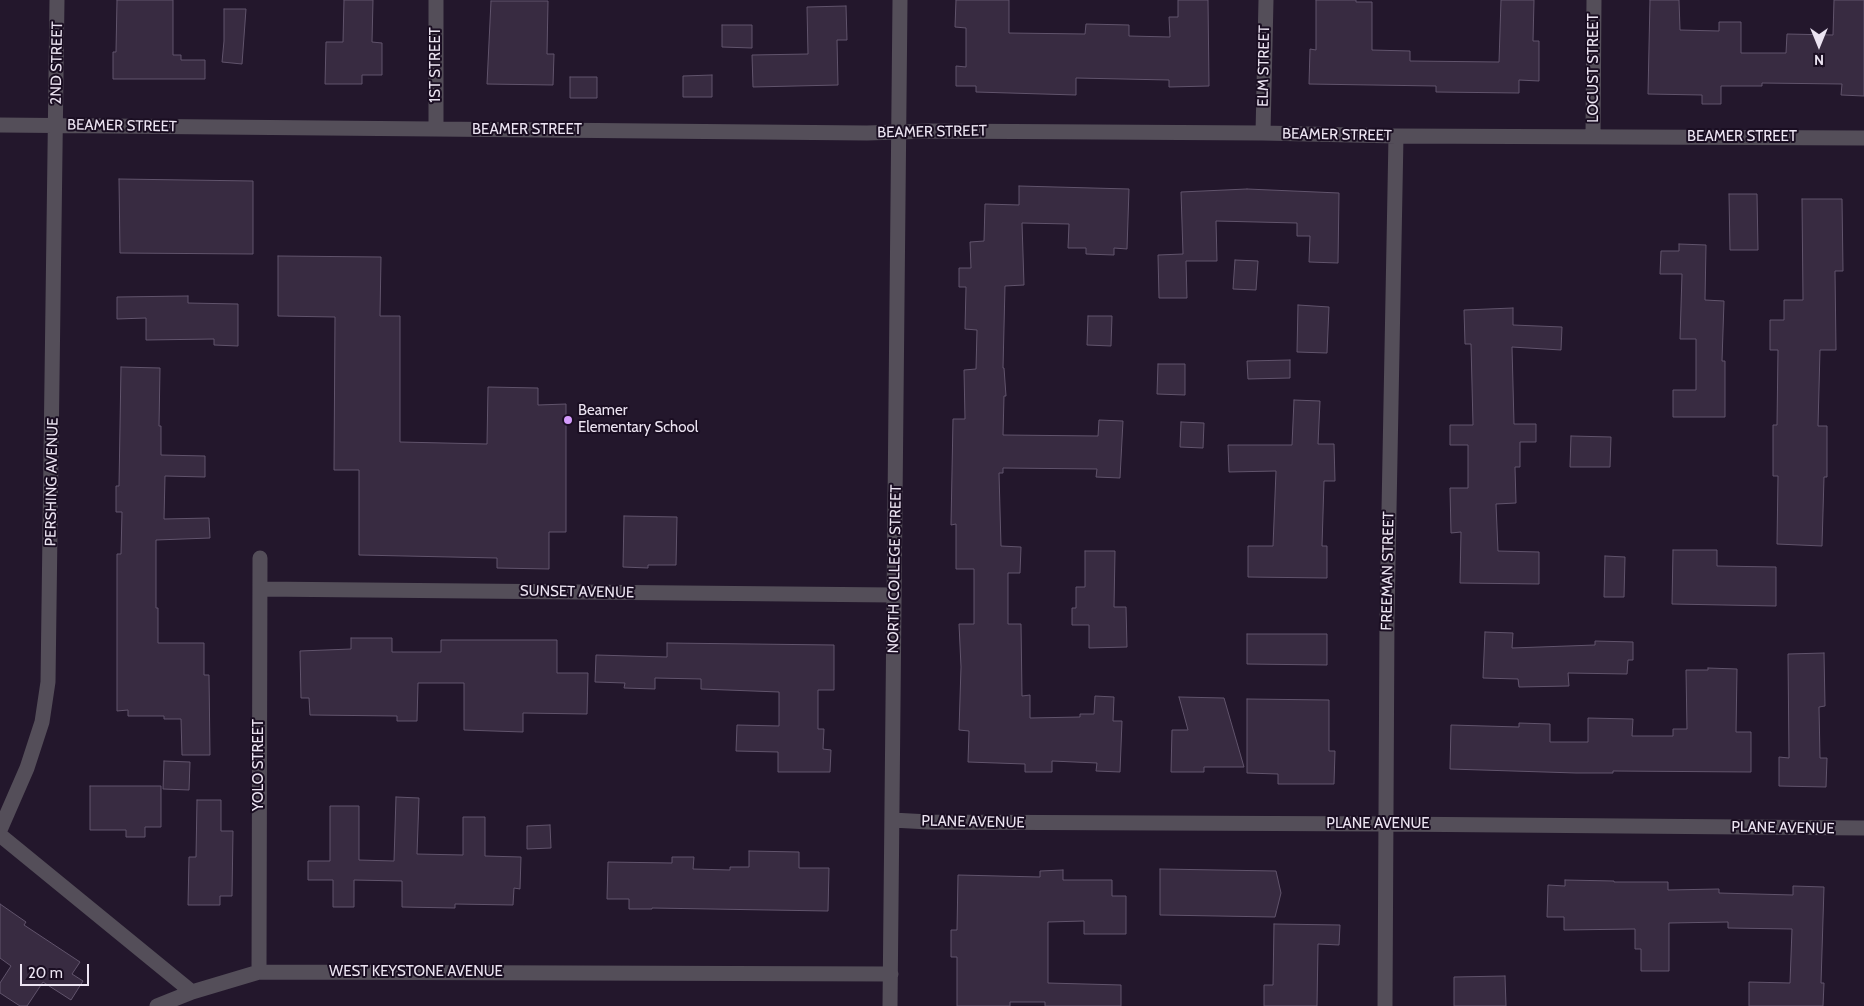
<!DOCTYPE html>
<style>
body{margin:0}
#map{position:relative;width:1864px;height:1006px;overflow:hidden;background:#23172c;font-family:Cabin,sans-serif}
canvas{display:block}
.north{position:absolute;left:1794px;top:20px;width:50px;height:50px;-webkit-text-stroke:4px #1a0e22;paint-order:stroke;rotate:180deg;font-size:14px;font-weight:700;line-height:20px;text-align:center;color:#ece4f2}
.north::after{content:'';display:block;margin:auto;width:18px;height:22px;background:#ece4f2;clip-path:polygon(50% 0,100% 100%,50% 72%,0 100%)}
.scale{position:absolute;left:20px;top:964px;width:69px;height:22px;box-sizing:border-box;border:2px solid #ece4f2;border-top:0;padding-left:6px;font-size:15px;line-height:18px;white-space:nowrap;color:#ece4f2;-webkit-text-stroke:4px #1a0e22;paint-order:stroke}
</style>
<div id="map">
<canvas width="1864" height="1006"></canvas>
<div class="north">N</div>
<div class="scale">20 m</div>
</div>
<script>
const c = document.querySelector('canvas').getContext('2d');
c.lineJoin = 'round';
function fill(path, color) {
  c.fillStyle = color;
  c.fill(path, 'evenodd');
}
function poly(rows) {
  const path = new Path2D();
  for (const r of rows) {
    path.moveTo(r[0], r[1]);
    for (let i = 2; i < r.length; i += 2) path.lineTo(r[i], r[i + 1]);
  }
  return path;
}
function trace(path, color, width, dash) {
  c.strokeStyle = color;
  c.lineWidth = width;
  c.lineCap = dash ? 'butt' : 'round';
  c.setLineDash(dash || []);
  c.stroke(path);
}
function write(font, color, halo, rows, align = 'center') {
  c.font = font + ' Cabin,sans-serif';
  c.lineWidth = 4;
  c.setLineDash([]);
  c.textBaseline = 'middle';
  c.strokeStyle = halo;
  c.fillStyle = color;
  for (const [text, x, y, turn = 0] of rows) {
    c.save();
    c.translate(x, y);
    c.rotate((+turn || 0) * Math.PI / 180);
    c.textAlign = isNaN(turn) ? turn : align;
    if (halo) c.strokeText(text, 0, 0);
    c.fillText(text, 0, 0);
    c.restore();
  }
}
const building = poly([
 [117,0,173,0,173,55,181,55,181,60,205,60,205,79,113,79,113,52,116,52,117,0],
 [344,0,373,0,372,42,382,43,382,75,362,75,362,84,325,84,326,42,343,42,344,0],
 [956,0,1009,0,1009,33,1085,34,1086,24,1129,25,1129,36,1170,37,1169,17,1178,17,1178,0,1208,0,1209,86,1169,87,1169,80,1076,78,1076,95,976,92,976,86,956,86,956,66,966,67,966,28,955,27,956,0],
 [1316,0,1356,0,1356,2,1372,2,1372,50,1410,51,1410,61,1499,62,1501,0,1534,0,1533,41,1539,41,1539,81,1519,80,1519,93,1436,92,1436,86,1309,84,1310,49,1316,50,1316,0],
 [1650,0,1679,0,1680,30,1719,31,1719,22,1741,22,1741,53,1786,53,1787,34,1833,35,1834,0,1864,0,1864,96,1841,95,1842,84,1762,83,1762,86,1721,86,1721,104,1702,104,1702,95,1648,94,1650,0],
 [491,1,548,1,547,54,554,54,553,85,487,84,491,1],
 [846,6,847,40,837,40,838,85,753,87,752,55,808,54,807,7,846,6],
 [224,9,246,9,242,64,222,62,224,41,224,9],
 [722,25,752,25,752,48,722,47,722,25],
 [712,75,712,97,683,97,683,76,712,75],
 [570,77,597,77,597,98,570,98,570,77],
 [119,179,253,181,253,254,120,253,119,179],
 [1019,186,1129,189,1127,249,1114,248,1114,255,1086,254,1086,248,1068,248,1069,224,1022,223,1024,285,1005,286,1003,368,1004,368,1006,396,1004,396,1003,435,1098,436,1099,420,1123,421,1120,478,1096,477,1097,469,1003,468,1003,473,999,473,1001,546,1021,547,1020,573,1008,573,1008,624,1021,624,1022,696,1030,695,1030,718,1080,717,1080,714,1094,714,1095,696,1114,697,1113,721,1122,721,1120,772,1096,771,1097,763,1052,761,1052,772,1025,772,1025,764,968,762,969,731,959,730,961,667,959,624,974,624,974,569,956,569,956,524,951,525,953,419,965,419,964,370,976,369,977,330,965,329,966,287,959,287,959,268,971,268,970,242,984,241,985,204,1019,205,1019,186],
 [1247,189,1339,193,1338,263,1309,262,1310,236,1297,236,1297,223,1216,221,1217,261,1186,261,1187,298,1159,298,1158,255,1183,254,1181,192,1247,189],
 [1729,194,1757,194,1758,250,1730,250,1729,194],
 [1802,199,1842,199,1843,271,1835,271,1836,350,1820,350,1818,426,1827,426,1827,477,1824,477,1822,546,1777,544,1778,476,1773,476,1773,425,1777,425,1778,350,1770,350,1770,320,1784,320,1784,300,1803,300,1802,199],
 [1679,244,1706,245,1705,300,1724,301,1722,361,1725,361,1725,417,1673,417,1673,390,1696,390,1696,339,1680,339,1682,274,1660,274,1661,251,1679,251,1679,244],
 [278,256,381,257,380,316,400,316,400,442,487,444,488,387,538,388,538,405,566,404,566,532,549,532,549,569,497,568,497,558,359,555,359,470,334,470,335,317,278,316,278,256],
 [1235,260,1258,261,1256,290,1233,289,1235,260],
 [188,296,188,303,238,304,238,346,214,345,214,339,146,340,146,318,117,319,117,297,188,296],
 [1298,305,1329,307,1327,353,1297,352,1298,305],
 [1513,308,1513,325,1562,327,1561,350,1512,347,1514,424,1536,424,1536,442,1520,442,1520,467,1515,467,1516,503,1496,504,1498,551,1539,552,1539,584,1460,583,1461,532,1451,533,1450,488,1468,488,1468,445,1450,445,1450,425,1473,425,1471,344,1465,344,1464,310,1513,308],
 [1088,316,1112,316,1111,346,1087,345,1088,316],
 [1290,360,1290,378,1248,379,1247,361,1290,360],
 [1158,364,1185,364,1185,395,1157,394,1158,364],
 [121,367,160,368,159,426,161,426,161,455,205,456,205,477,165,476,164,519,209,518,210,538,156,540,156,608,158,608,158,643,204,643,204,675,209,675,210,755,182,755,181,719,164,719,164,716,128,716,128,710,117,711,117,554,121,554,122,512,116,512,116,486,119,486,121,367],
 [1294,400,1320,401,1318,444,1334,444,1335,481,1324,481,1322,546,1327,546,1327,578,1248,577,1248,546,1273,546,1276,471,1229,472,1228,445,1292,445,1294,400],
 [1181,422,1204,423,1203,448,1180,447,1181,422],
 [1571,436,1611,437,1610,467,1570,467,1571,436],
 [624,516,677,517,676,565,648,565,648,568,623,567,624,516],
 [1673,550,1717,550,1717,566,1776,567,1776,606,1672,604,1673,550],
 [1085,551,1115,551,1114,607,1126,607,1127,647,1089,648,1089,625,1072,625,1072,608,1076,608,1076,587,1085,587,1085,551],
 [1605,556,1625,557,1624,597,1604,597,1605,556],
 [1485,632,1513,633,1512,648,1595,645,1595,641,1633,642,1633,660,1628,660,1627,674,1568,673,1569,686,1519,687,1518,679,1483,678,1485,632],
 [1247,634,1327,634,1327,665,1247,664,1247,634],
 [351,638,392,638,392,652,441,652,441,640,557,640,557,673,588,673,587,714,523,713,523,732,464,730,464,683,418,683,417,721,397,721,397,716,310,715,309,698,301,698,300,651,351,649,351,638],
 [667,643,834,645,834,690,818,690,818,729,824,729,823,749,831,750,830,772,778,772,778,752,736,751,737,725,779,726,779,692,701,689,701,679,655,678,655,689,624,688,625,683,595,682,596,655,667,657,667,643],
 [1824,653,1825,706,1819,707,1820,758,1827,758,1826,787,1779,786,1779,757,1789,758,1788,654,1824,653],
 [1708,668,1737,669,1736,732,1751,732,1751,772,1613,771,1613,773,1576,773,1450,769,1451,725,1519,727,1519,723,1550,724,1550,742,1588,742,1588,718,1633,719,1632,736,1673,736,1673,729,1687,729,1686,670,1708,670,1708,668],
 [1179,697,1224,698,1244,767,1204,767,1204,772,1171,772,1172,730,1188,730,1179,697],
 [1247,699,1329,700,1329,751,1335,751,1334,784,1278,784,1278,774,1247,773,1247,699],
 [164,761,190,762,189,790,163,789,164,761],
 [90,786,161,786,161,827,145,827,145,837,126,837,126,830,90,830,90,786],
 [396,797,419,798,417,854,463,855,463,817,485,817,485,856,521,857,520,889,514,888,513,905,455,904,455,908,402,907,402,881,354,880,354,907,333,907,333,880,308,880,308,861,330,861,330,806,359,806,359,860,394,861,396,797],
 [197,800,221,800,221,831,233,831,232,896,220,896,220,905,188,905,189,857,196,857,197,800],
 [550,825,551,848,527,849,527,826,550,825],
 [749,851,799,852,799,868,829,868,828,911,652,908,652,909,629,909,629,899,607,899,608,862,672,863,672,857,694,857,693,869,730,870,730,867,749,867,749,851],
 [1160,869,1276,871,1281,893,1275,917,1160,915,1160,869],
 [1063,870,1063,880,1112,880,1112,896,1126,896,1126,934,1084,934,1084,921,1048,922,1048,983,1121,985,1121,1006,1045,1006,1045,1002,1010,1002,1010,1006,957,1006,957,957,951,957,951,930,957,930,958,875,1040,877,1040,871,1063,870],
 [1565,880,1614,881,1614,882,1668,882,1668,890,1719,889,1719,893,1793,895,1793,886,1824,887,1821,983,1824,983,1823,1006,1749,1006,1749,982,1790,983,1792,929,1728,928,1728,922,1669,923,1669,971,1641,971,1641,949,1635,949,1635,929,1564,930,1564,917,1547,917,1548,885,1565,886,1565,880],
 [0,904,26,922,24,925,80,962,72,974,83,981,71,1000,43,982,27,1006,20,1006,0,993,0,983,11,966,0,958,0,904],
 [1274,924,1340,925,1339,945,1318,944,1317,1006,1264,1006,1264,985,1273,985,1274,924],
 [1505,976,1506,1006,1454,1006,1454,977,1505,976]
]);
const minor = poly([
 [0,125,867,133,930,131,1263,133,1396,136,1864,138],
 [436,129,436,0],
 [1263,133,1266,0],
 [1593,136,1594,0],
 [260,589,894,595],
 [892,820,929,822,1386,824,1864,828],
 [0,830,27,768,42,722,48,682,57,0],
 [0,835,192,992,259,972,891,974],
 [259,972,260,558],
 [157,1006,192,992],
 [890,1006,900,0],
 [1385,1006,1387,617,1396,136]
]);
const markers = [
 [568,420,5,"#d49cfc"]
];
const streetNames = [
 ["2ND STREET",57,63,-89],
 ["1ST STREET",436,65,-90],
 ["ELM STREET",1264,66,-89],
 ["LOCUST STREET",1594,68,-90],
 ["BEAMER STREET",122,126,1],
 ["BEAMER STREET",527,130],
 ["BEAMER STREET",932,132,-1],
 ["BEAMER STREET",1337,135,1],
 ["BEAMER STREET",1742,137],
 ["PERSHING AVENUE",52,482,-89],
 ["NORTH COLLEGE STREET",895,569,-89],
 ["FREEMAN STREET",1388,571,-89],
 ["SUNSET AVENUE",577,592,1],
 ["YOLO STREET",259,765,-90],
 ["PLANE AVENUE",973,822,1],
 ["PLANE AVENUE",1378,824],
 ["PLANE AVENUE",1783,828,1],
 ["WEST KEYSTONE AVENUE",416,972]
];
const poiNames = [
 ["Beamer",578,411],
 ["Elementary School",578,428]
];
fill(building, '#382b41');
trace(building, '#61546c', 1);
trace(minor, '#544e59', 15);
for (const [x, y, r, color] of markers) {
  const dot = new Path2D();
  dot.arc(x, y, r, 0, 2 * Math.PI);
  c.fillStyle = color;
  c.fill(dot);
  trace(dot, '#1a0e22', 2);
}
write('15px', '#ece4f2', '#1a0e22', streetNames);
write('15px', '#ece4f2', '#1a0e22', poiNames, 'left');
</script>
